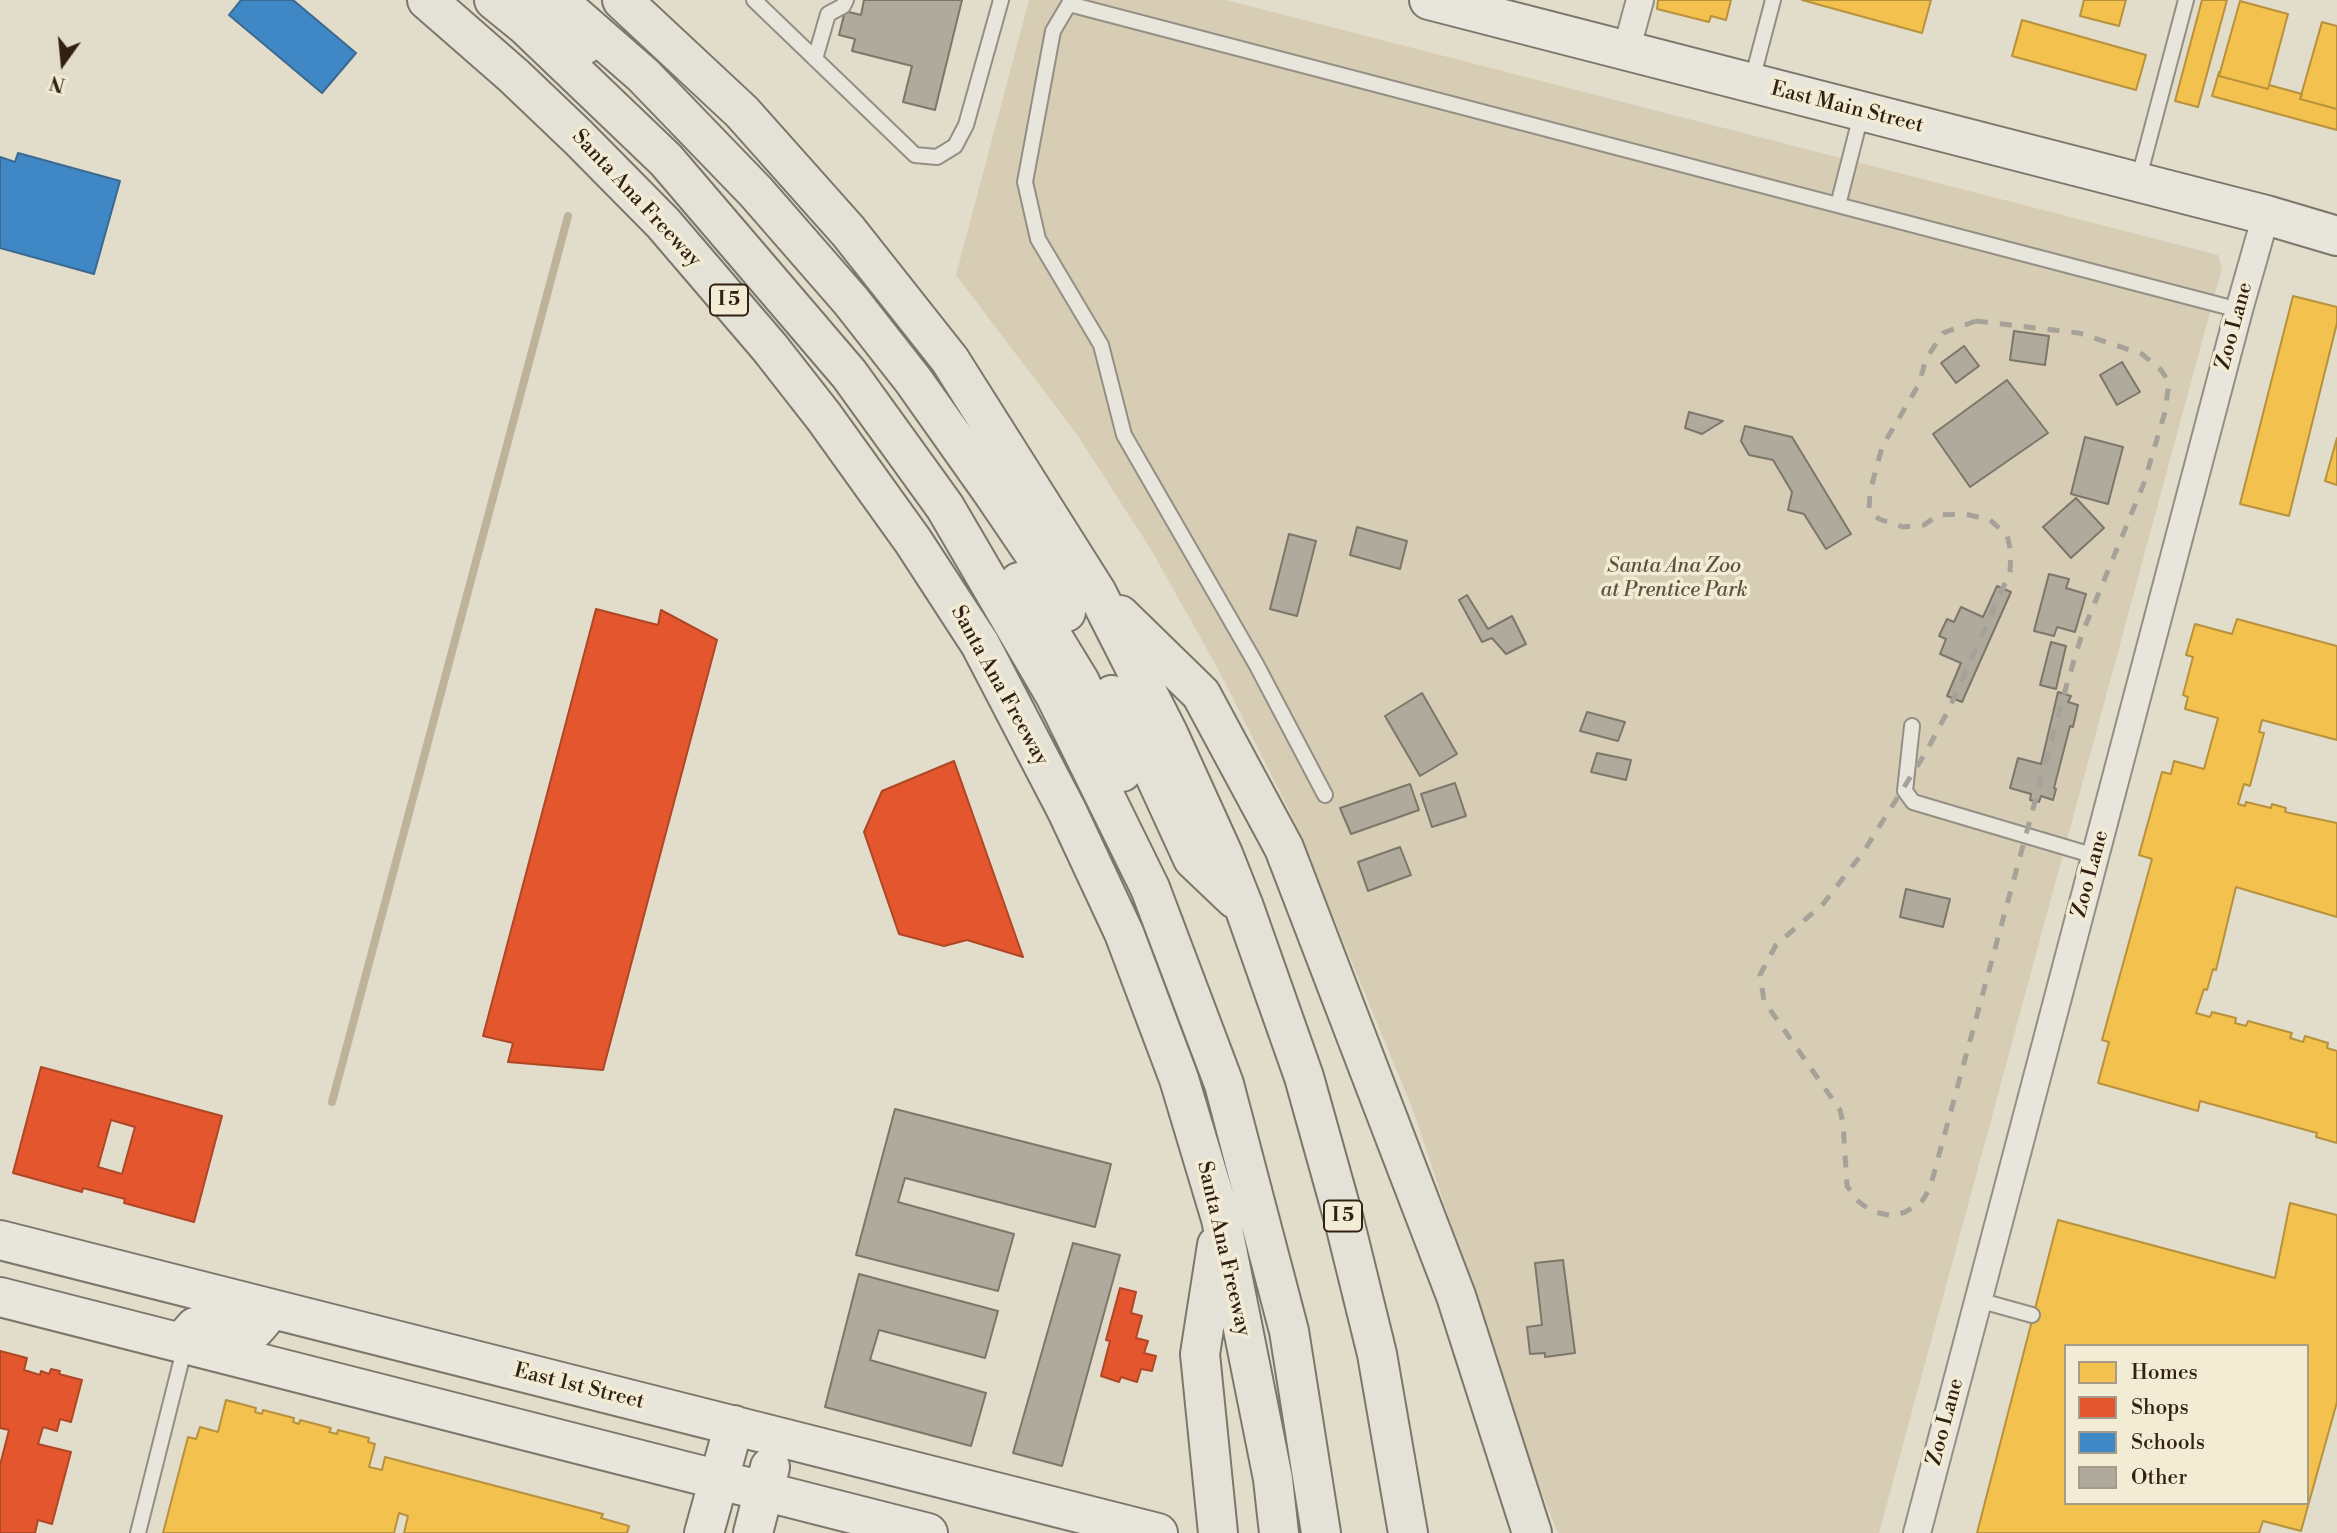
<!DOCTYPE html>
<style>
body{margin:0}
#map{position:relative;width:2337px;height:1533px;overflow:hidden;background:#e2dcca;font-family:"Libre Bodoni",serif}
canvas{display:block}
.legend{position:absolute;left:2064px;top:1344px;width:245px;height:161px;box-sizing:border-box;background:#f3ecd5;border:2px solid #a69a88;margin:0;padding:9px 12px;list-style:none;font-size:21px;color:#322014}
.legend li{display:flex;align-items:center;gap:14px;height:35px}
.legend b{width:35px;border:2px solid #a69a88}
.north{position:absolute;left:28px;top:28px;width:70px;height:70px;-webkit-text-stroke:5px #f3ecd5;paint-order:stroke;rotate:195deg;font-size:19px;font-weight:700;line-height:28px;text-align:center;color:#322014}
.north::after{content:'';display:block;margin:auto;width:24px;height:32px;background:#322014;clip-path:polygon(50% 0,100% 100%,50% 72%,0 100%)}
</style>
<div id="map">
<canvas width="2337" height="1533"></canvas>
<ul class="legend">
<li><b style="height:19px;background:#f2c14e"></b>Homes</li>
<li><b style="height:19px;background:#e4572e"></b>Shops</li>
<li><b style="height:19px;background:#3f88c5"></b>Schools</li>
<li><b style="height:19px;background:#b0aa9d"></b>Other</li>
</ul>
<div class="north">N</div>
</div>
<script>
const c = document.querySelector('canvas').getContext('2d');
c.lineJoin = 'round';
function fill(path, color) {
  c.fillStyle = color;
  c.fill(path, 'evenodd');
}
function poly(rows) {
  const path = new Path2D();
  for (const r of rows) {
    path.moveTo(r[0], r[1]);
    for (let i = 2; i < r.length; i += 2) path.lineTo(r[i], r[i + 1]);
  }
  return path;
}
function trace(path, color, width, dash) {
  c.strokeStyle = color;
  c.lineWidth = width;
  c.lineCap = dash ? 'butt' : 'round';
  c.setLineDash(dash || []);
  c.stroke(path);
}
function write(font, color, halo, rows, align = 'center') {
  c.font = font + ' "Libre Bodoni",serif';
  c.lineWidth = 7;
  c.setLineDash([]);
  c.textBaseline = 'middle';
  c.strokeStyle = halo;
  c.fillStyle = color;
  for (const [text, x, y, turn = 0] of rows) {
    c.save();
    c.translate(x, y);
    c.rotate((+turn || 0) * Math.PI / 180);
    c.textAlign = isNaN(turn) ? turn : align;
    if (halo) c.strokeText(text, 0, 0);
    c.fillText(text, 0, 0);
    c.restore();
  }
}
const green = poly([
 [1029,0,1226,0,2218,255,2222,268,1879,1533,1558,1533,1536,1479,1413,1110,1289,810,1217,667,1150,548,1078,436,956,275]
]);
const homes = poly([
 [1731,0,1726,20,1711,16,1709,22,1657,9,1658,0,1731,0],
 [1802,0,1931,0,1922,33,1802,0],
 [2084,0,2126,0,2119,26,2080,16,2084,0],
 [2202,0,2227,0,2198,107,2175,101,2202,0],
 [2240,1,2288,14,2268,89,2219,76,2240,1],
 [2022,20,2146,55,2136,90,2012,56,2022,20],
 [2322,22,2337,26,2337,109,2300,99,2322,22],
 [2219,72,2219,76,2268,89,2269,85,2302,94,2300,99,2337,109,2337,130,2212,96,2219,72],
 [2293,296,2337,307,2337,323,2289,516,2240,504,2293,296],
 [2337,438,2337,485,2325,481,2337,438],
 [2237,619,2337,646,2337,740,2262,720,2259,732,2264,733,2250,786,2244,784,2238,804,2245,806,2246,802,2271,808,2272,804,2286,808,2285,812,2337,823,2337,917,2236,887,2216,970,2213,969,2207,990,2204,989,2196,1013,2210,1017,2212,1012,2236,1018,2235,1023,2246,1026,2248,1021,2292,1033,2290,1038,2303,1042,2305,1036,2328,1043,2327,1048,2337,1051,2337,1143,2316,1137,2317,1133,2200,1101,2198,1111,2098,1083,2109,1042,2102,1040,2152,859,2139,855,2162,772,2171,774,2174,761,2204,769,2218,718,2185,709,2188,697,2183,695,2193,657,2186,655,2195,624,2232,634,2237,619],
 [2290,1203,2337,1215,2337,1402,2301,1531,2263,1521,2259,1533,1977,1533,2058,1220,2275,1278,2290,1203],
 [2066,1346,2307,1346,2307,1503,2066,1503,2066,1346],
 [226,1400,256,1408,255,1412,262,1414,263,1410,294,1418,293,1422,299,1424,300,1420,331,1428,329,1432,337,1434,338,1430,369,1438,368,1442,375,1444,369,1467,382,1470,385,1457,603,1514,601,1518,629,1526,627,1533,404,1533,408,1516,399,1513,394,1533,163,1533,188,1437,196,1439,200,1427,218,1432,226,1400]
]);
const shops = poly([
 [596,609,658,625,661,610,717,640,603,1070,508,1062,513,1043,483,1036,596,609],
 [954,761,1023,957,967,940,944,946,899,934,864,832,882,791,954,761],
 [41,1067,222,1116,194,1222,124,1203,125,1199,83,1188,82,1192,13,1173,41,1067],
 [111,1120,135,1127,122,1174,98,1167,111,1120],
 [1120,1288,1136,1292,1131,1313,1142,1316,1136,1338,1148,1341,1144,1353,1156,1356,1152,1371,1141,1369,1137,1382,1121,1377,1119,1382,1101,1376,1110,1341,1106,1340,1120,1288],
 [0,1351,27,1358,24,1370,40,1375,41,1371,49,1374,51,1369,60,1371,59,1374,82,1380,71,1422,60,1419,57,1431,43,1427,38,1444,71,1452,52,1524,38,1520,35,1533,0,1533,0,1465,9,1430,0,1428,0,1351]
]);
const schools = poly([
 [241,0,293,0,356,53,322,93,229,15,241,0],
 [18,153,120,181,94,274,0,248,0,157,15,162,18,153]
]);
const stream = poly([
 [332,1102,568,216]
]);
const building = poly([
 [864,0,962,0,935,110,903,102,912,66,852,51,855,39,839,35,845,11,861,15,864,0],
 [2014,331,2049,336,2045,365,2010,360,2014,331],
 [1964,346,1979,366,1956,383,1941,363,1964,346],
 [2122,362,2140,392,2117,405,2100,375,2122,362],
 [2007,380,2048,433,1970,487,1933,434,2007,380],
 [1689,412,1723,421,1702,434,1685,428,1689,412],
 [1745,426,1792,437,1851,534,1826,549,1804,514,1788,510,1792,492,1773,460,1749,455,1741,441,1745,426],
 [2085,437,2123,447,2108,504,2071,494,2085,437],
 [2076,498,2104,528,2071,558,2043,527,2076,498],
 [1357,527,1407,541,1400,569,1350,555,1357,527],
 [1289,534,1316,541,1297,616,1270,609,1289,534],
 [2049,574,2069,579,2066,588,2086,594,2075,632,2057,627,2054,636,2034,631,2049,574],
 [1997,586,2011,592,1962,702,1947,696,1961,663,1940,654,1946,639,1939,636,1947,619,1954,622,1961,607,1983,617,1997,586],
 [1467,595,1488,629,1512,616,1526,644,1506,654,1492,638,1482,642,1459,600,1467,595],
 [2051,642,2066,646,2056,689,2040,685,2051,642],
 [2058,692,2071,696,2068,702,2078,705,2073,727,2070,726,2054,788,2056,789,2053,800,2041,796,2039,802,2030,800,2031,794,2010,788,2018,758,2041,764,2058,692],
 [1422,693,1457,754,1420,776,1385,716,1422,693],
 [1587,712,1625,722,1618,741,1580,731,1587,712],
 [1597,753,1631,760,1626,780,1591,772,1597,753],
 [1455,783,1466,816,1432,827,1421,794,1455,783],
 [1410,784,1419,810,1351,834,1340,808,1410,784],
 [1400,847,1411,875,1368,891,1358,862,1400,847],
 [1906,889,1950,899,1943,927,1900,917,1906,889],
 [895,1109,1111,1164,1095,1227,905,1178,898,1202,1014,1234,998,1291,856,1255,895,1109],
 [1073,1243,1120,1255,1062,1466,1013,1453,1073,1243],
 [1563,1260,1575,1353,1545,1357,1545,1353,1530,1354,1527,1327,1542,1325,1535,1263,1563,1260],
 [859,1274,998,1311,985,1358,879,1330,870,1360,986,1393,971,1446,825,1407,859,1274]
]);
const lane = poly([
 [754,0,915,155,937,157,955,146,966,125,1001,0],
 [1070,0,1069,4,2239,310],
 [1069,4,1053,31,1025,182,1038,239,1101,345,1124,435,1256,664,1325,795],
 [815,59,828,14,843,6,846,0],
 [1752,80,1773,0],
 [2138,181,2186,0],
 [1838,205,1862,111],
 [1912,726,1905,791,1913,802,2095,856],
 [1978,1300,2032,1315],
 [138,1533,185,1346]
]);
const street = poly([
 [1626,51,1640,0],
 [1917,1533,2239,310,2266,215]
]);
const secondary = poly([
 [1429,0,2266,215,2337,236],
 [0,1240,1158,1533],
 [0,1297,928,1533],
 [186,1341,188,1335,195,1327,208,1324,244,1331,255,1329,262,1321,267,1308],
 [704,1533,734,1425],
 [753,1533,770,1467]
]);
const highway = poly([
 [427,0,514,76,578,137,663,223,770,348,824,417,913,541,980,644,1067,811,1124,933,1179,1079,1221,1219,1273,1479,1279,1533],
 [494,0,526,26,666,160,849,374,945,507,1056,697,1150,888,1224,1084,1289,1331,1321,1533],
 [538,0,584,45],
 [622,0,742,112,848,231,950,360,1097,593,1168,733,1223,854,1244,907,1304,1077,1344,1220,1377,1354,1408,1533],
 [572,13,643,75,756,192,851,301,913,380,993,493,1033,552,1066,612],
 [1019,582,1080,682,1122,772],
 [1120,615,1201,694,1284,848,1456,1296,1532,1533],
 [1112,695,1149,763,1193,859,1235,899],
 [1217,1245,1200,1354,1218,1533]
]);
const rail = poly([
 [1976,321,2079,333,2142,354,2161,370,2169,382,2165,412,2144,483,2082,634,2068,680,1930,1188,1921,1203,1905,1212,1892,1216,1871,1211,1858,1201,1847,1186,1843,1123,1840,1110,1764,1001,1760,975,1776,945,1823,904,1864,851,1926,752,1950,707,2010,572,2011,552,2007,535,1990,520,1965,514,1938,515,1924,525,1903,527,1879,519,1869,510,1870,492,1882,447,1919,384,1926,359,1943,333,1976,321]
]);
const shields = [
 [729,300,38],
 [1343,1216,38]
];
const shieldNames = [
 ["I 5",729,300],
 ["I 5",1343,1216]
];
const streetNames = [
 ["East Main Street",1847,108,14],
 ["Santa Ana Freeway",636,199,47],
 ["Zoo Lane",2235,326,-75],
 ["Santa Ana Freeway",999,686,61],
 ["Zoo Lane",2091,874,-75],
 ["Santa Ana Freeway",1223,1249,77],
 ["East 1st Street",579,1387,14],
 ["Zoo Lane",1946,1422,-75]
];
const parkNames = [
 ["Santa Ana Zoo",1674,567],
 ["at Prentice Park",1674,591]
];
fill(green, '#d6cdb4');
fill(homes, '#f2c14e');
trace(homes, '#b8913d', 2);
fill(shops, '#e4572e');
trace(shops, '#af4626', 2);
fill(schools, '#3f88c5');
trace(schools, '#3b6990', 2);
trace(stream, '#bdb29a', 8);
fill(building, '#b0aa9d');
trace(building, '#7c766b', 2);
trace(lane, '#948f84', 18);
trace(street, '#948f84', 30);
trace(secondary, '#7c766b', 42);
trace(highway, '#7c766b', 42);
trace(lane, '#e8e5dc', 14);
trace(street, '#e8e5dc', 26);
trace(secondary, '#e8e5dc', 38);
trace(highway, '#e4e1d6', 38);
trace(rail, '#a6a29a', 5, [12, 12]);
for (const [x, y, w] of shields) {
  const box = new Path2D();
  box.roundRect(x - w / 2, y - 15.5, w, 31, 5);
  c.fillStyle = '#f3ecd5';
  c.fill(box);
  trace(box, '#322014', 2);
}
write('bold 19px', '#322014', null, shieldNames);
write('21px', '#322014', '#f3ecd5', streetNames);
write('italic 21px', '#60503f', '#f3ecd5', parkNames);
</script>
